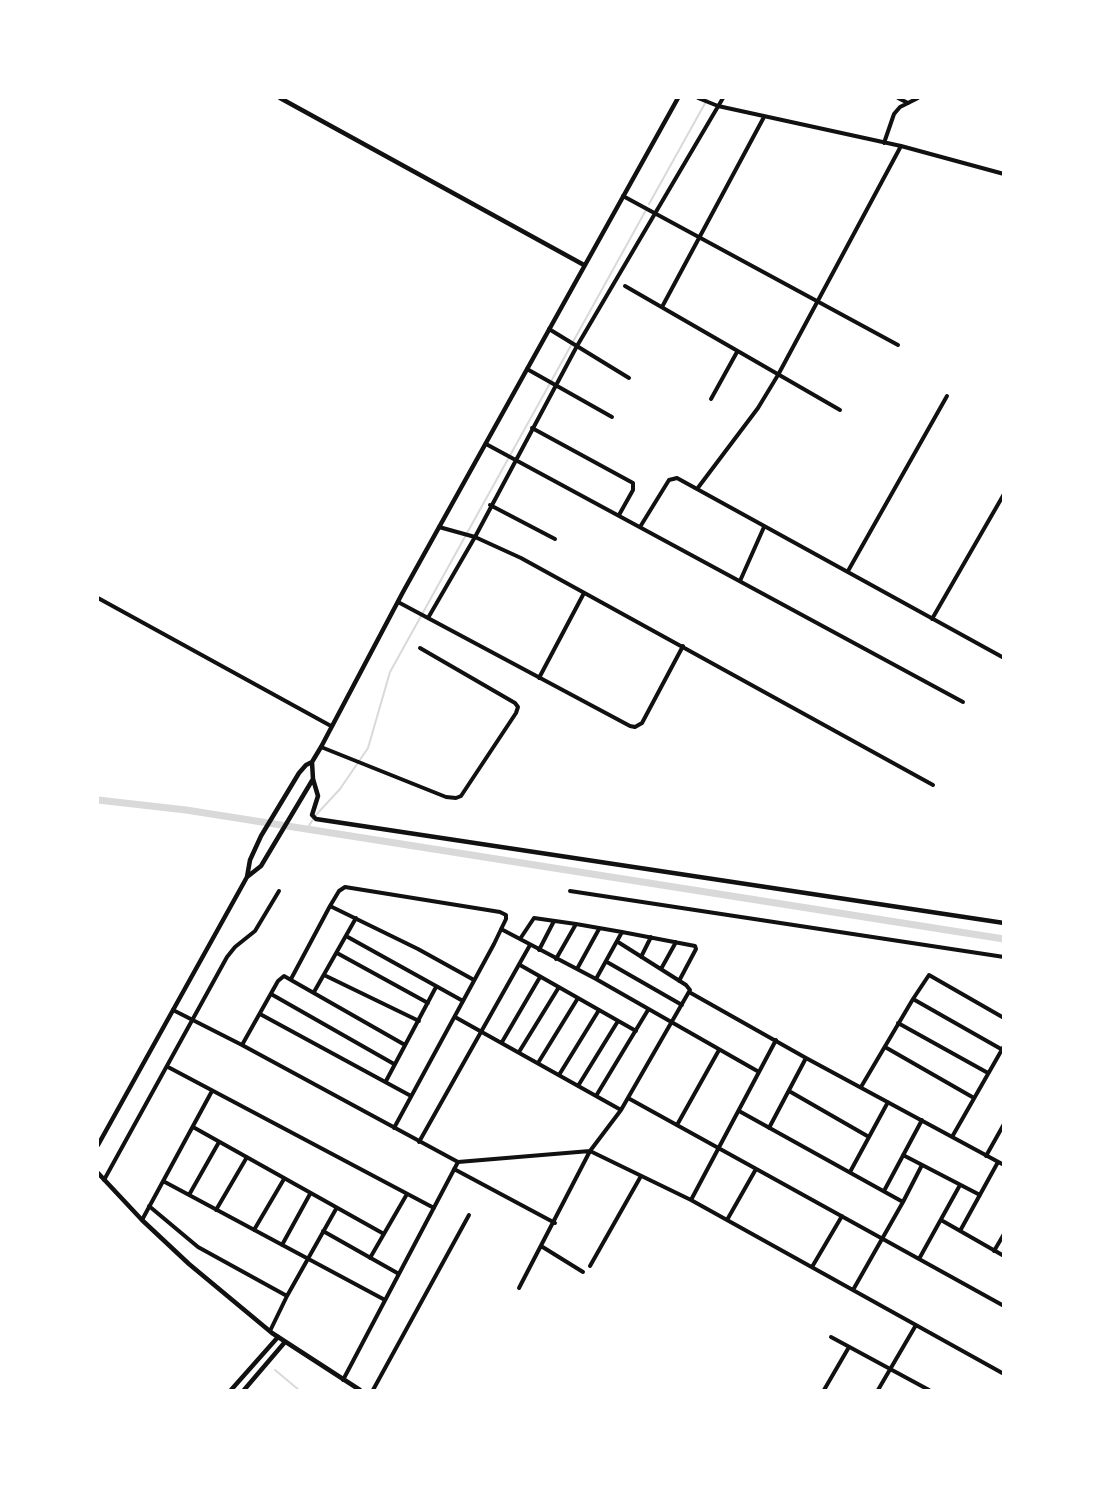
<!DOCTYPE html>
<style>
body{margin:0}
#map{position:relative;width:1101px;height:1488px;overflow:hidden;background:#fff;font-family:Poppins,sans-serif}
canvas{display:block}
.frame{position:absolute;inset:0;border:99px solid #fff;pointer-events:none}
</style>
<div id="map">
<canvas width="1101" height="1488"></canvas>
<div class="frame"></div>
</div>
<script>
const c = document.querySelector('canvas').getContext('2d');
c.lineJoin = 'round';
function poly(rows) {
  const path = new Path2D();
  for (const r of rows) {
    path.moveTo(r[0], r[1]);
    for (let i = 2; i < r.length; i += 2) path.lineTo(r[i], r[i + 1]);
  }
  return path;
}
function trace(path, color, width, dash) {
  c.strokeStyle = color;
  c.lineWidth = width;
  c.lineCap = dash ? 'butt' : 'round';
  c.setLineDash(dash || []);
  c.stroke(path);
}
const stream = poly([
 [649,204,708,98],
 [307,829,315,816,340,789,368,748,390,672,646,210],
 [275,1370,299,1390]
]);
const canal = poly([
 [98,800,186,810,1004,939]
]);
const minor = poly([
 [698,98,718,106,901,146,1004,174],
 [898,98,908,103],
 [884,143,894,114,900,107,918,98],
 [623,196,898,345],
 [625,286,840,410],
 [662,307,764,117],
 [549,329,629,378],
 [527,369,612,417],
 [711,399,737,352],
 [532,428,633,483,633,490,619,515],
 [486,444,963,702],
 [697,489,758,408,778,375,901,146],
 [490,505,555,539],
 [439,527,475,537,521,558,933,785],
 [640,527,669,480,677,478,1004,658],
 [848,571,947,396],
 [740,581,764,527],
 [98,598,331,726],
 [398,602,630,726,635,727,642,723,683,646],
 [428,618,475,537,577,346,723,98],
 [932,619,1004,494],
 [539,678,584,593],
 [321,747,446,797,456,798,461,796,516,713,518,707,515,703,420,648],
 [570,891,1004,957],
 [330,906,418,949,474,980],
 [501,929,596,979,759,1072],
 [622,932,695,946,696,949,679,981],
 [346,936,463,1001],
 [520,939,534,918,576,924],
 [539,950,554,921],
 [337,953,428,1003],
 [641,957,651,937],
 [556,959,576,924,622,932,596,979],
 [607,962,682,1005],
 [520,965,636,1031],
 [577,969,599,929],
 [661,969,676,942],
 [324,975,419,1021],
 [291,979,330,906,339,891,345,887,500,912,506,915,506,919,494,944,394,1128],
 [314,992,356,918],
 [689,992,806,1058,1004,1165],
 [271,994,394,1064],
 [913,999,1001,1049],
 [173,1010,242,1045,458,1162,590,1151,691,1200,1004,1374],
 [260,1014,411,1096],
 [455,1017,621,1110],
 [898,1023,988,1073],
 [502,1042,540,977],
 [242,1045,278,981,284,976,405,1045],
 [885,1047,974,1098],
 [519,1052,559,987],
 [538,1063,578,998],
 [168,1067,434,1208],
 [559,1075,599,1010],
 [386,1081,436,987],
 [578,1086,618,1021],
 [861,1087,913,999,929,975,1004,1018],
 [789,1091,869,1137],
 [596,1096,648,1010],
 [628,1098,1004,1306],
 [739,1111,903,1202,853,1290],
 [677,1125,719,1050],
 [193,1127,384,1234],
 [769,1128,806,1058],
 [952,1137,1004,1046],
 [419,1142,530,945],
 [903,1155,980,1195],
 [986,1156,1004,1124],
 [454,1169,555,1223],
 [850,1172,888,1102],
 [104,1180,227,957,235,947,255,931,279,891],
 [163,1181,385,1300],
 [884,1191,922,1120],
 [189,1195,219,1142],
 [691,1200,776,1040],
 [903,1202,922,1165],
 [149,1206,198,1247,287,1296],
 [216,1210,247,1157],
 [142,1220,212,1091],
 [727,1220,756,1169],
 [941,1220,1004,1256],
 [254,1230,284,1179],
 [323,1231,399,1274],
 [960,1231,998,1162],
 [282,1245,310,1194],
 [541,1246,583,1272],
 [994,1251,1004,1234],
 [370,1258,407,1194],
 [919,1259,960,1185],
 [590,1266,641,1176],
 [812,1267,842,1216],
 [519,1288,590,1151,621,1110,690,990,686,985,618,942],
 [270,1331,287,1296,336,1209],
 [831,1337,929,1390],
 [343,1380,458,1162],
 [373,1390,469,1215],
 [824,1390,849,1347],
 [878,1390,916,1325]
]);
const tertiary = poly([
 [280,98,584,265],
 [313,779,318,796,312,815,316,819,1004,923],
 [247,877,250,860,261,836,299,773,306,765,312,762,321,747,403,592,678,98],
 [98,1145,247,877,261,866,313,779,312,762],
 [231,1390,278,1337],
 [244,1390,285,1342]
]);
const secondary = poly([
 [98,1173,142,1220,189,1264,272,1333,360,1390]
]);
trace(stream, '#d9d9d9', 2);
trace(canal, '#d9d9d9', 7);
trace(minor, '#111', 4);
trace(tertiary, '#111', 4.5);
trace(secondary, '#111', 4.5);
</script>
